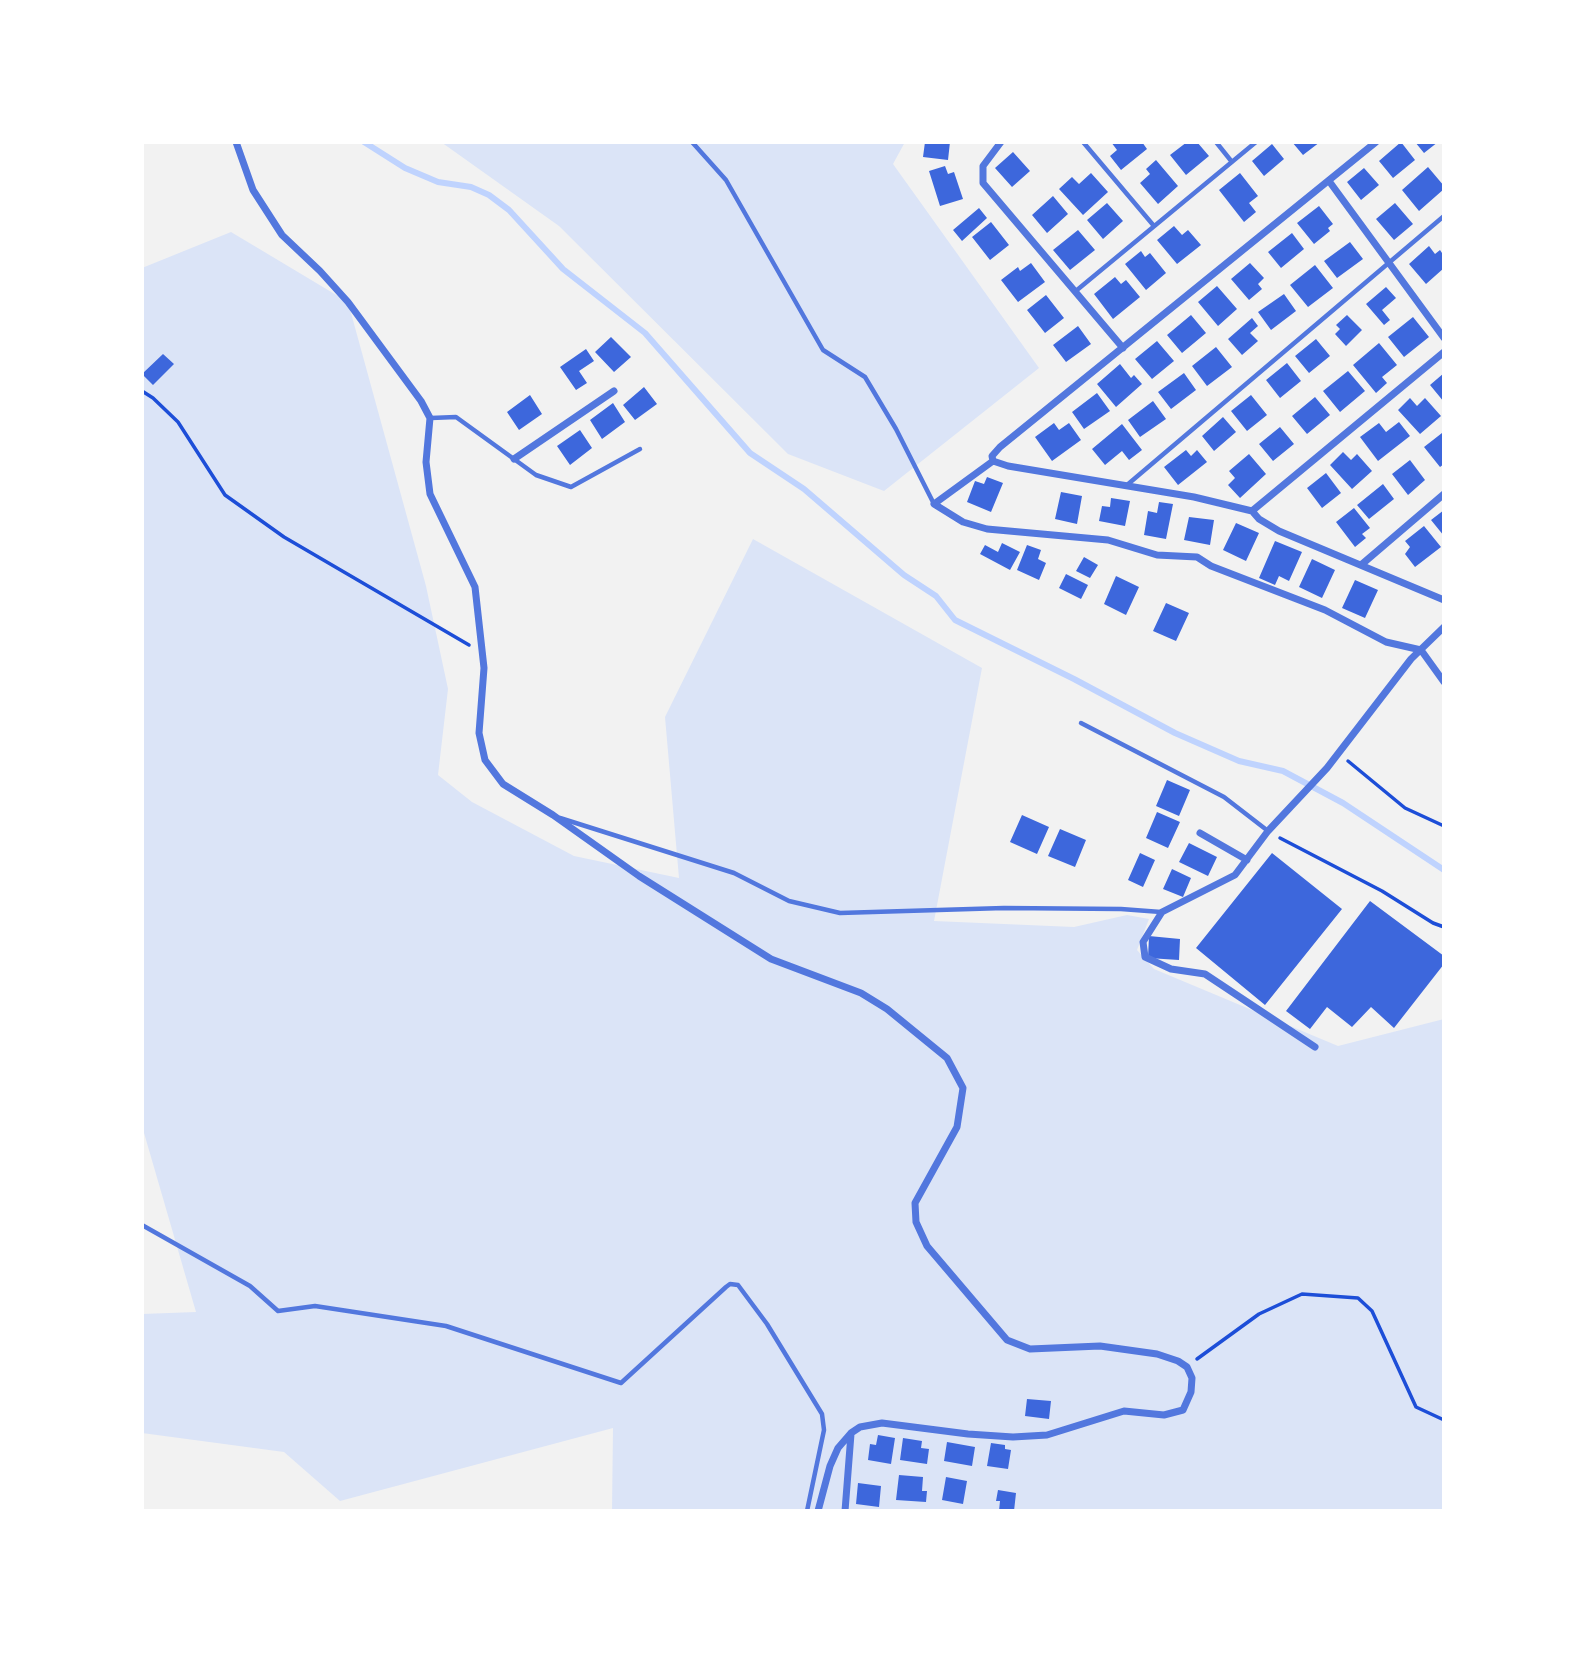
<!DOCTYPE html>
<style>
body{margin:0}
#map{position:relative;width:1586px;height:1653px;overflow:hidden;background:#f2f2f2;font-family:Raleway,sans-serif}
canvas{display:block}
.frame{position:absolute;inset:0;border:144px solid #fff;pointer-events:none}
</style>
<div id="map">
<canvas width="1586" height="1653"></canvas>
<div class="frame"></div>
</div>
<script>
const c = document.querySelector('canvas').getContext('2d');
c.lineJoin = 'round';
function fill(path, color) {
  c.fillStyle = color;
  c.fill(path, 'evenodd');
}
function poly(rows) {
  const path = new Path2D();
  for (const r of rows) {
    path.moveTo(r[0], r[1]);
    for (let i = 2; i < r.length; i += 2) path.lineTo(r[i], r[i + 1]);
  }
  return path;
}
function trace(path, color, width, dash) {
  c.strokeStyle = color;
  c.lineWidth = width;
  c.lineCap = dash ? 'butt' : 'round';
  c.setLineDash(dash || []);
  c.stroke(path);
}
const green = poly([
 [441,142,905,142,893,164,1039,368,884,491,788,454,559,226],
 [231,232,348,302,426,586,448,689,438,775,472,802,574,856,679,878,665,717,753,539,982,668,934,921,1074,927,1127,915,1149,919,1137,950,1154,969,1338,1046,1444,1019,1444,1511,612,1511,613,1428,340,1501,284,1452,142,1433,142,1314,196,1312,142,1126,142,268]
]);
const stream = poly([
 [364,142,405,168,438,182,471,187,489,195,509,210,563,269,645,333,750,453,804,489,904,575,936,596,955,620,1074,679,1175,733,1239,761,1283,771,1343,803,1444,870]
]);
const building = poly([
 [925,142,950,142,948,160,923,157],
 [1111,142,1142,142,1147,149,1121,170,1110,156,1117,150],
 [1187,142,1197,142,1209,156,1186,175,1170,155],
 [1292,142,1320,142,1303,155],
 [1401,142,1415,160,1393,178,1379,161],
 [1415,142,1438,142,1424,153],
 [1272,144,1284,159,1264,176,1252,161],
 [1013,152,1030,171,1012,187,995,168],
 [1156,160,1178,186,1158,204,1140,183,1150,174,1146,169],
 [945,166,948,174,954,172,963,199,940,206,929,171],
 [1428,167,1444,186,1444,189,1419,211,1402,190],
 [1364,168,1379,185,1361,200,1347,182],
 [1091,173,1108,192,1083,215,1059,189,1072,177,1079,184],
 [1240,173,1258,196,1249,203,1256,212,1244,222,1219,190],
 [1053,196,1068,214,1047,233,1032,215],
 [1107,203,1123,221,1103,239,1087,220],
 [1395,203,1413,224,1394,240,1376,219],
 [1319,206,1333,224,1328,228,1330,231,1314,244,1297,223],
 [979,208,987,218,962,241,953,230],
 [991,222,1009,245,990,260,972,237],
 [1174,226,1182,235,1188,230,1201,245,1177,264,1157,240],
 [1078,230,1095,250,1070,270,1053,250],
 [1292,233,1304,249,1281,268,1268,252],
 [1350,242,1363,259,1337,278,1324,261],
 [1429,246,1435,254,1440,250,1444,256,1444,268,1426,284,1409,264],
 [1141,251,1145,257,1150,253,1166,273,1146,290,1125,264],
 [1031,263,1045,282,1018,302,1001,280,1018,267,1020,271],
 [1250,263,1264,278,1258,284,1262,289,1249,300,1231,279],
 [1315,265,1333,288,1308,307,1290,285],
 [1115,277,1121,284,1126,280,1140,297,1113,319,1094,294],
 [1217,286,1237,309,1218,326,1198,302],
 [1386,287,1396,298,1382,310,1390,320,1384,325,1366,304],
 [1284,294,1296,311,1271,330,1258,312],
 [1046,295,1064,318,1045,333,1027,310],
 [1191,315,1206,333,1182,353,1167,335],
 [1347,315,1362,330,1346,346,1335,334,1340,329,1336,325],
 [1413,317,1429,337,1404,357,1388,337],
 [1252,318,1258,326,1250,333,1258,341,1242,355,1228,339],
 [1078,326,1091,344,1066,362,1053,345],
 [611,337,631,357,614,372,595,352],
 [1316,339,1330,356,1309,373,1295,356],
 [1157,341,1174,361,1152,379,1135,359],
 [1379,343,1397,365,1382,377,1387,383,1376,393,1353,365],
 [1216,347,1232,367,1207,386,1192,366],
 [586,349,594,361,579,371,587,383,576,390,560,367],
 [163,354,174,364,153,385,142,374],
 [1287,363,1301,381,1280,398,1266,380],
 [1120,364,1131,378,1134,375,1142,384,1116,407,1097,384],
 [1348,371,1365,391,1340,412,1323,391],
 [1184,373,1196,390,1171,409,1158,392],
 [1444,373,1444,402,1430,385],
 [644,387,657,404,635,420,623,405],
 [1097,393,1110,411,1084,429,1072,412],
 [530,395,542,414,519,430,507,412],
 [1251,395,1267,415,1247,431,1231,411],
 [1315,397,1330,415,1307,434,1292,416],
 [1410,398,1417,406,1425,398,1441,416,1420,434,1398,410],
 [1153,401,1166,419,1140,437,1128,420],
 [613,403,625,422,602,439,590,420],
 [1223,417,1236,432,1214,451,1202,436],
 [1399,422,1410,436,1378,461,1360,437,1379,423,1386,432],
 [1054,423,1059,430,1069,423,1081,440,1052,461,1035,437],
 [1122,424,1142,450,1129,460,1122,451,1105,465,1092,449],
 [1280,427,1294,444,1273,461,1259,444],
 [580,430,592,448,570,465,557,446],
 [1442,433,1444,436,1444,464,1440,467,1424,447],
 [1186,450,1191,456,1197,450,1207,462,1178,485,1164,467],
 [1343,452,1351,460,1357,454,1372,471,1352,489,1330,465],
 [1249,454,1266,474,1240,498,1228,485,1235,478,1229,471],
 [1410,460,1425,480,1408,495,1392,474],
 [1326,473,1341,493,1322,508,1307,488],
 [987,477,1003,483,991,512,967,502,975,481,984,484],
 [1383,484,1394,499,1369,519,1357,505],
 [1061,492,1082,496,1077,524,1055,519],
 [1111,498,1130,501,1125,526,1099,521,1102,506,1110,507],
 [1159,502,1173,504,1166,539,1144,535,1148,511,1157,513],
 [1354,508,1370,528,1362,534,1366,538,1355,547,1336,522],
 [1444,510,1444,536,1431,520],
 [1189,517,1214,520,1210,545,1184,540],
 [1236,523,1259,533,1246,561,1223,550],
 [1424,526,1441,547,1415,567,1405,554,1410,547,1405,541],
 [1275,541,1302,552,1289,581,1279,576,1275,585,1259,578],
 [1002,543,1020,552,1010,570,980,554,985,545,998,552],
 [1027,545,1041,550,1038,559,1046,563,1039,580,1017,570],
 [1084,557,1098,565,1090,578,1076,571],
 [1312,559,1335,570,1322,598,1299,587],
 [1066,574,1088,585,1081,599,1059,588],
 [1116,576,1139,587,1126,615,1104,604],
 [1355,580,1378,590,1365,618,1342,608],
 [1166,603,1189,613,1176,641,1153,631],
 [1167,780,1190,790,1179,816,1156,806],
 [1157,812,1180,822,1168,848,1146,838],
 [1022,815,1049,827,1037,854,1010,842],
 [1060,829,1086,840,1075,867,1048,856],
 [1189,843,1217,857,1208,876,1179,862],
 [1140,853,1155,860,1143,887,1128,880],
 [1272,853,1342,909,1265,1005,1196,948],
 [1172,869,1191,878,1183,897,1163,889],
 [1370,901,1444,956,1444,964,1394,1028,1371,1007,1352,1027,1327,1007,1310,1029,1286,1011],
 [1149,936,1180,939,1179,960,1148,958],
 [1027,1399,1051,1401,1049,1419,1025,1416],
 [878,1435,895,1438,891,1464,868,1460,870,1444,876,1445],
 [903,1438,922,1441,921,1448,929,1449,927,1464,900,1460],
 [947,1442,975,1447,972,1466,944,1461],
 [991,1443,1005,1445,1005,1449,1011,1450,1008,1469,987,1466],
 [899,1475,923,1477,922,1491,927,1491,926,1502,896,1500],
 [946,1477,967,1481,963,1504,942,1500],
 [858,1483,881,1486,879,1507,856,1504],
 [998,1490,1016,1493,1014,1511,999,1511,1000,1501,996,1501]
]);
const path = poly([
 [142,391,153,398,178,422,225,495,284,537,469,645],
 [1348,761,1405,808,1444,826],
 [1280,838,1382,891,1433,923,1444,927],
 [1197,1359,1259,1314,1302,1294,1358,1298,1372,1311,1416,1407,1444,1420]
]);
const service = poly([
 [692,142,726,180,823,350,865,377,896,429,934,504],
 [1083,142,1154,226],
 [1216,142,1232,162],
 [1077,290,1256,142],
 [431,418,456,417,536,475,571,487,640,449],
 [1127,485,1444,216],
 [1081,723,1224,797,1268,831],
 [560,818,734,873,789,901,840,913,1004,908,1121,909,1161,912],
 [142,1225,250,1286,278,1311,315,1306,446,1326,621,1383,726,1287,730,1284,738,1285,767,1324,822,1414,824,1430,807,1511]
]);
const minor = poly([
 [236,142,253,190,282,235,320,271,348,302,421,401,430,418,426,462,430,494,475,587,484,668,479,733,485,760,503,784,553,815,639,876,771,959,861,993,887,1009,947,1058,963,1088,957,1127,915,1203,916,1222,927,1246,1007,1340,1030,1349,1100,1346,1157,1354,1178,1361,1187,1367,1192,1378,1191,1392,1183,1410,1164,1415,1124,1411,1047,1435,1013,1437,968,1434,882,1423,860,1427,851,1433,838,1448,830,1466,818,1511],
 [1001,142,983,166,983,183,1123,348],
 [1376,142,1000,447,992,456,993,461,1008,466,1194,497,1252,511,1259,519,1279,531,1444,600],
 [1329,181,1444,338],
 [514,459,614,391],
 [993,461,934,504,963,522,987,529,1108,540,1157,555,1197,557,1211,566,1325,610,1386,642,1421,650,1444,682],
 [1252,511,1444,352],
 [1361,565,1444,494],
 [1200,833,1247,860],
 [1315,1047,1205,974,1171,969,1145,957,1143,942,1162,912,1235,875,1268,831,1327,768,1411,659,1444,627],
 [845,1511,851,1434]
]);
fill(green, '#dbe4f7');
trace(stream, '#bfd3fe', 6);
fill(building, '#3d67dc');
trace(path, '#1d4ed8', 3.5);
trace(service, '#5277de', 4.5);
trace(minor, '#5277de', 7);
</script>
